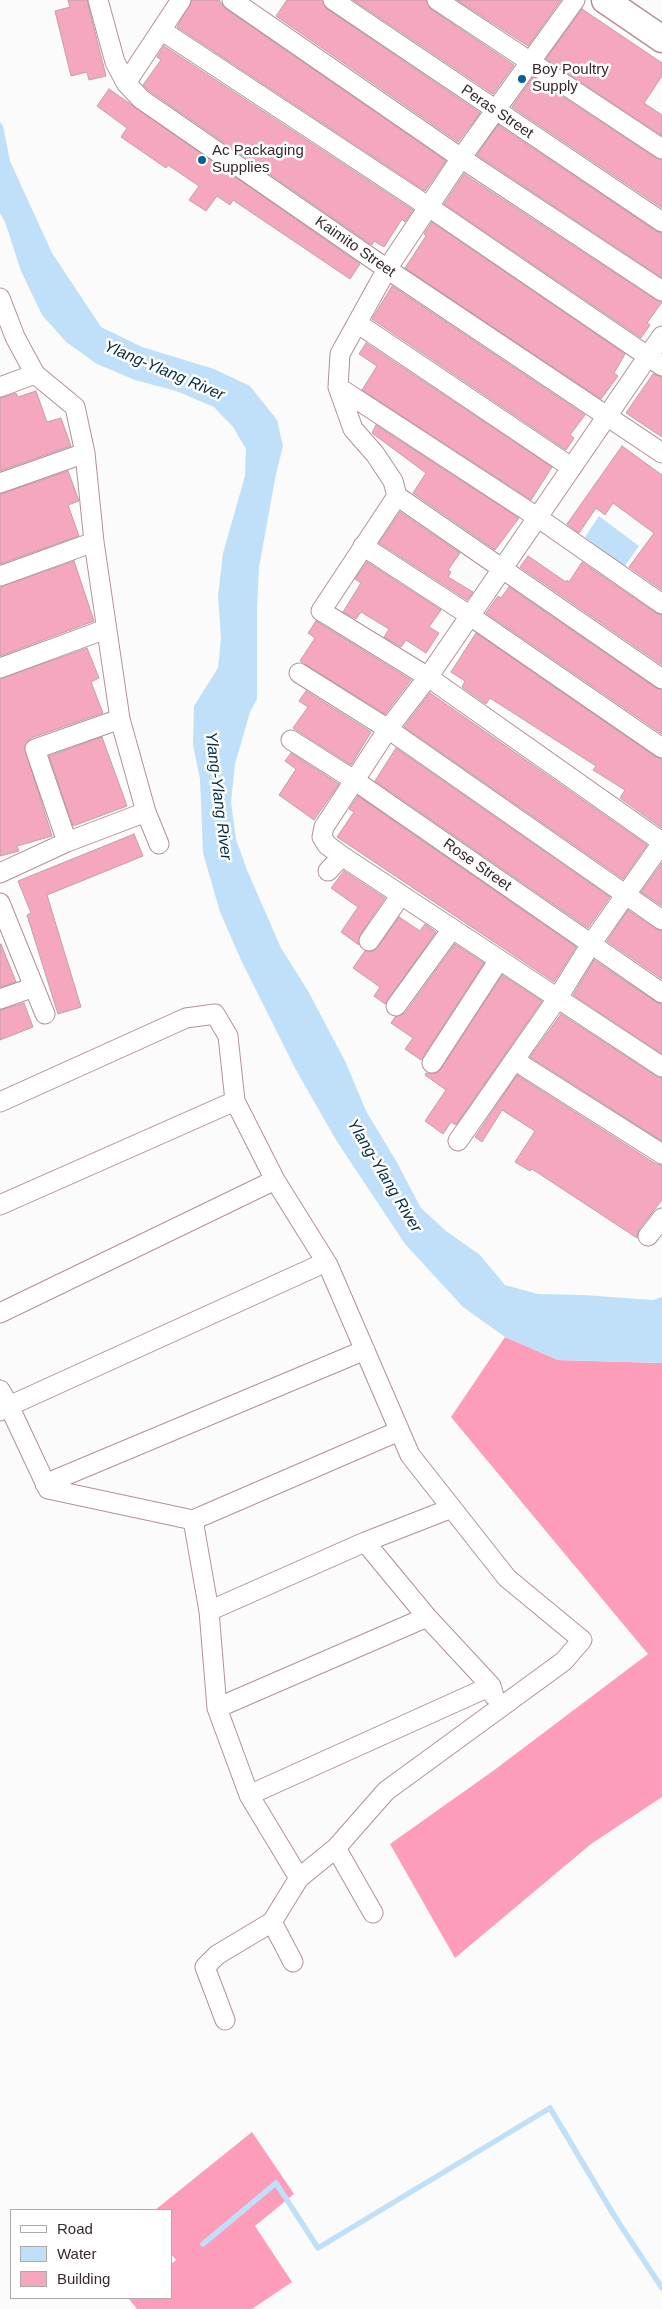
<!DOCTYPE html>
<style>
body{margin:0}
#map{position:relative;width:662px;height:2309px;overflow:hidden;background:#fbfbfb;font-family:Arial,sans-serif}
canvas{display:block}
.legend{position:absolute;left:10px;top:2209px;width:162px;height:90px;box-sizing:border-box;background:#fff;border:1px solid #afa9ab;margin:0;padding:6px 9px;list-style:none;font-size:15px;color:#37292d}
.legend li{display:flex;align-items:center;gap:10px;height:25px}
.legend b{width:25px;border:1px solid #afa9ab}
</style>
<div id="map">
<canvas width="662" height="2309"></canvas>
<ul class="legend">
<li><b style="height:6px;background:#fff"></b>Road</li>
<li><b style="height:14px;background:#bfe0f8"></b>Water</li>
<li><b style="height:14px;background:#f5a7bd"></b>Building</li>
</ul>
</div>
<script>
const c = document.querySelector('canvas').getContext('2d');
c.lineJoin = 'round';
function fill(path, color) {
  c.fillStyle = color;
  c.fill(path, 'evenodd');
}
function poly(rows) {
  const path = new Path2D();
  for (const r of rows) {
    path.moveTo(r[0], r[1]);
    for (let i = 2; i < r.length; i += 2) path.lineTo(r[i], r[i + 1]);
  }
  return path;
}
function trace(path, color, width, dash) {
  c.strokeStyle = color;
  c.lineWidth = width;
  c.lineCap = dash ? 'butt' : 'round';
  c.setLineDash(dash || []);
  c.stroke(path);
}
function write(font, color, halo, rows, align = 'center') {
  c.font = font + ' Arial,sans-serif';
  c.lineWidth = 5;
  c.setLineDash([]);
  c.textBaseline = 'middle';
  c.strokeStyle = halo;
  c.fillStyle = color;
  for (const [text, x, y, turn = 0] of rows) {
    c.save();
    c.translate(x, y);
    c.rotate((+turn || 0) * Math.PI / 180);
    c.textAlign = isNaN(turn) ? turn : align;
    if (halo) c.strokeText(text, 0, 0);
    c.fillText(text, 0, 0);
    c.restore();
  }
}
const forest = poly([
 [505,1337,558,1360,662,1363,662,1797,591,1844,455,1958,390,1844,493,1771,648,1654,451,1417],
 [252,2132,294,2194,255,2226,292,2282,252,2309,137,2309,129,2299,131,2298,171,2298,171,2264,176,2260,171,2254,171,2210,155,2210]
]);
const water = poly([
 [0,122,3,126,10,161,52,253,101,327,142,347,214,369,250,386,277,420,283,446,276,474,259,567,257,607,257,699,250,712,235,764,231,802,236,839,247,870,281,948,308,991,346,1063,366,1111,395,1159,421,1208,446,1231,480,1255,505,1285,538,1294,583,1295,653,1300,662,1297,662,1363,558,1360,505,1337,463,1307,405,1244,336,1140,296,1070,241,960,220,912,203,853,200,779,193,745,194,706,218,668,221,638,218,596,223,553,245,476,246,449,233,427,214,407,176,391,135,380,97,364,66,342,42,315,21,271,5,222,0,213],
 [599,516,639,546,624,567,585,537]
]);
const stream = poly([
 [203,2244,276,2183,318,2248,550,2108,615,2217,662,2288]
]);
const building = poly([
 [68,0,87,0,106,76,89,80,87,72,71,76,55,11,70,7,68,0],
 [192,0,219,0,226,9,446,161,425,191,177,27,192,0],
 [287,0,322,0,327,9,480,113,458,142,276,16,287,0],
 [353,0,426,0,431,9,514,65,493,94,353,0],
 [457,0,561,0,528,46,457,0],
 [582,9,662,63,662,76,644,103,662,115,662,136,546,59,582,9],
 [164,46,413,210,405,222,402,219,384,247,374,241,372,245,148,90,143,85,161,60,157,57,164,46],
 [533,77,656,158,662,160,662,208,512,107,533,77],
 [109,89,360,264,350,279,233,200,230,205,217,196,206,211,189,200,199,186,168,165,166,168,121,137,127,128,97,106,109,89],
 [498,125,656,231,662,233,662,278,477,155,498,125],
 [464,174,656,300,662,302,647,323,650,325,641,338,444,204,464,174],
 [432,222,625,354,614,373,618,376,601,399,405,268,426,236,424,234,432,222],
 [392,286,585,415,570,435,574,438,566,450,372,319,392,286],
 [366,343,552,467,531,500,362,390,377,366,359,354,366,343],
 [653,374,662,377,662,437,626,413,653,374],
 [36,391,47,422,61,418,71,446,0,471,0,398,16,393,18,397,36,391],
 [376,425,519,518,495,550,413,493,426,473,372,433,376,425],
 [622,446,662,475,662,590,629,567,654,533,613,503,605,515,596,508,579,533,567,524,622,446],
 [68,471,79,501,68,505,79,536,0,564,0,494,68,471],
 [400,512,460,553,448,570,451,572,448,577,473,592,467,600,379,543,400,512],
 [528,556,566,582,567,580,569,582,582,562,656,613,662,615,662,665,520,567,528,556],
 [74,561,94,621,0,656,0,587,74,561],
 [367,562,441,610,429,627,439,633,426,653,406,640,401,647,384,637,389,629,361,612,356,619,343,612,361,583,355,579,367,562],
 [509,587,656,688,662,690,662,734,486,613,498,596,501,598,509,587],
 [316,621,411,680,385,714,300,661,315,638,308,633,316,621],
 [476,633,656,757,662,759,662,828,620,798,625,790,593,770,596,766,490,698,486,704,462,687,465,681,451,672,476,633],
 [87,648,99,678,91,682,103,713,31,738,24,746,52,836,17,846,19,851,0,856,0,679,87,648],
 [306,691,371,732,351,765,293,728,308,707,299,701,306,691],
 [430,693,647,845,623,879,404,727,430,693],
 [102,737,127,806,73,826,49,756,102,737],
 [396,748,610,897,588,928,375,781,396,748],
 [291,753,339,784,314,820,279,795,296,769,285,761,291,753],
 [358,796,576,947,554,982,337,837,354,812,349,809,358,796],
 [134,834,143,856,47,895,81,1007,58,1014,27,915,31,913,18,881,134,834],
 [662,863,662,906,641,892,662,863],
 [344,871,385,898,360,935,359,945,341,932,358,907,331,888,344,871],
 [628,910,656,929,662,931,662,979,607,941,628,910],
 [399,917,420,931,425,924,436,932,385,1004,374,996,380,987,353,968,365,951,373,951,378,947,399,917],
 [1,944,16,982,0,987,0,945,1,944],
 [455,944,484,963,421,1060,405,1049,413,1038,391,1023,395,1017,405,1013,455,944],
 [594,960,656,1002,662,1004,662,1054,573,995,594,960],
 [502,975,542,1001,456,1125,451,1122,443,1134,425,1121,446,1090,425,1075,426,1073,437,1073,441,1069,502,975],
 [24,1003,33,1027,0,1040,0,1010,24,1003],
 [561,1014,656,1076,662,1078,662,1141,530,1057,561,1014],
 [517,1075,656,1164,662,1165,662,1200,639,1229,637,1238,532,1169,530,1171,515,1162,535,1131,502,1110,482,1142,475,1137,517,1075]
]);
const street = poly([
 [98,0,115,62,126,83,141,99,387,269,662,453],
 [232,0,461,158,662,291],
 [333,0,662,222],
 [437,0,662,149],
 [575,0,461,158,387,269,340,354,338,387,353,429,375,454,393,481,397,496,321,611,428,677,662,842],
 [161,30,429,207,662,366],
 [126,83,181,0],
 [0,298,15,337,35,374,75,407,85,453,94,542,120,719,146,812,159,844],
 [357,323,571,467],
 [662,336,428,677,388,729,324,827,322,837,327,845,342,856,662,1067],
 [0,387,35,374],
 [338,387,537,517,662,604],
 [0,483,85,453],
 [397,496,662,679],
 [363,546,469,615,662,748],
 [0,576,94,542],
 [0,668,106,629],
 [299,673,388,729,662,920],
 [291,740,354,780,662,993],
 [67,842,35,749,120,719],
 [328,871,342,856],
 [0,873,67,842,146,812],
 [0,903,45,1014],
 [369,941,401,895],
 [0,999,34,987],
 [396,1006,452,929],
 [514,1060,662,1154],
 [432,1063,499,960],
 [0,1102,186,1018,215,1014,228,1036,235,1101,275,1180,328,1265,410,1455,507,1578,582,1640,564,1661,386,1791,336,1848,299,1878],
 [458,1141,557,999,591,944,662,843],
 [0,1205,235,1101],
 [648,1236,662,1218],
 [0,1313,275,1180],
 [0,1390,9,1406,326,1262],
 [0,1411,9,1406,48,1489,193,1520,209,1611,217,1708,249,1795,299,1878,272,1922,217,1955,205,1967,225,2020],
 [45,1484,365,1350],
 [193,1520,399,1431],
 [365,1542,427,1617,491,1686,494,1696],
 [209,1611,365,1542,452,1508],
 [217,1708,427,1617],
 [249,1795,491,1686],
 [336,1848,373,1913],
 [272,1922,293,1962]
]);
const secondary = poly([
 [605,0,662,39]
]);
const markers = [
 [522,79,5,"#046393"],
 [202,160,5,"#046393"]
];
const poiNames = [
 ["Boy Poultry",532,70],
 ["Supply",532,87],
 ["Ac Packaging",212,151],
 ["Supplies",212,168]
];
const streetNames = [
 ["Peras Street",497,112,34],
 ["Kaimito Street",355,247,35],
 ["Rose Street",477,865,35]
];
const waterNames = [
 ["Ylang-Ylang River",164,371,23],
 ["Ylang-Ylang River",218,796,83],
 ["Ylang-Ylang River",384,1176,59]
];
fill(forest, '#fe9dba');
fill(water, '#bfe0f8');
trace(stream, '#bfe0f8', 5.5);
fill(building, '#f5a7bd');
trace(building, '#c29fa8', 1);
trace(street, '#b29099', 21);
trace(secondary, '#b29099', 29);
trace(street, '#fff', 19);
trace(secondary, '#fff', 26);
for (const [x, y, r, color] of markers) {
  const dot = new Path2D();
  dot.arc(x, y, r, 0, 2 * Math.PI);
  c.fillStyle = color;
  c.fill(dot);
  trace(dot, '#fff', 2);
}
write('15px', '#37292d', '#fff', poiNames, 'left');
write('15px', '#37292d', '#fff', streetNames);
write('italic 16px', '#072e45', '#fff', waterNames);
</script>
